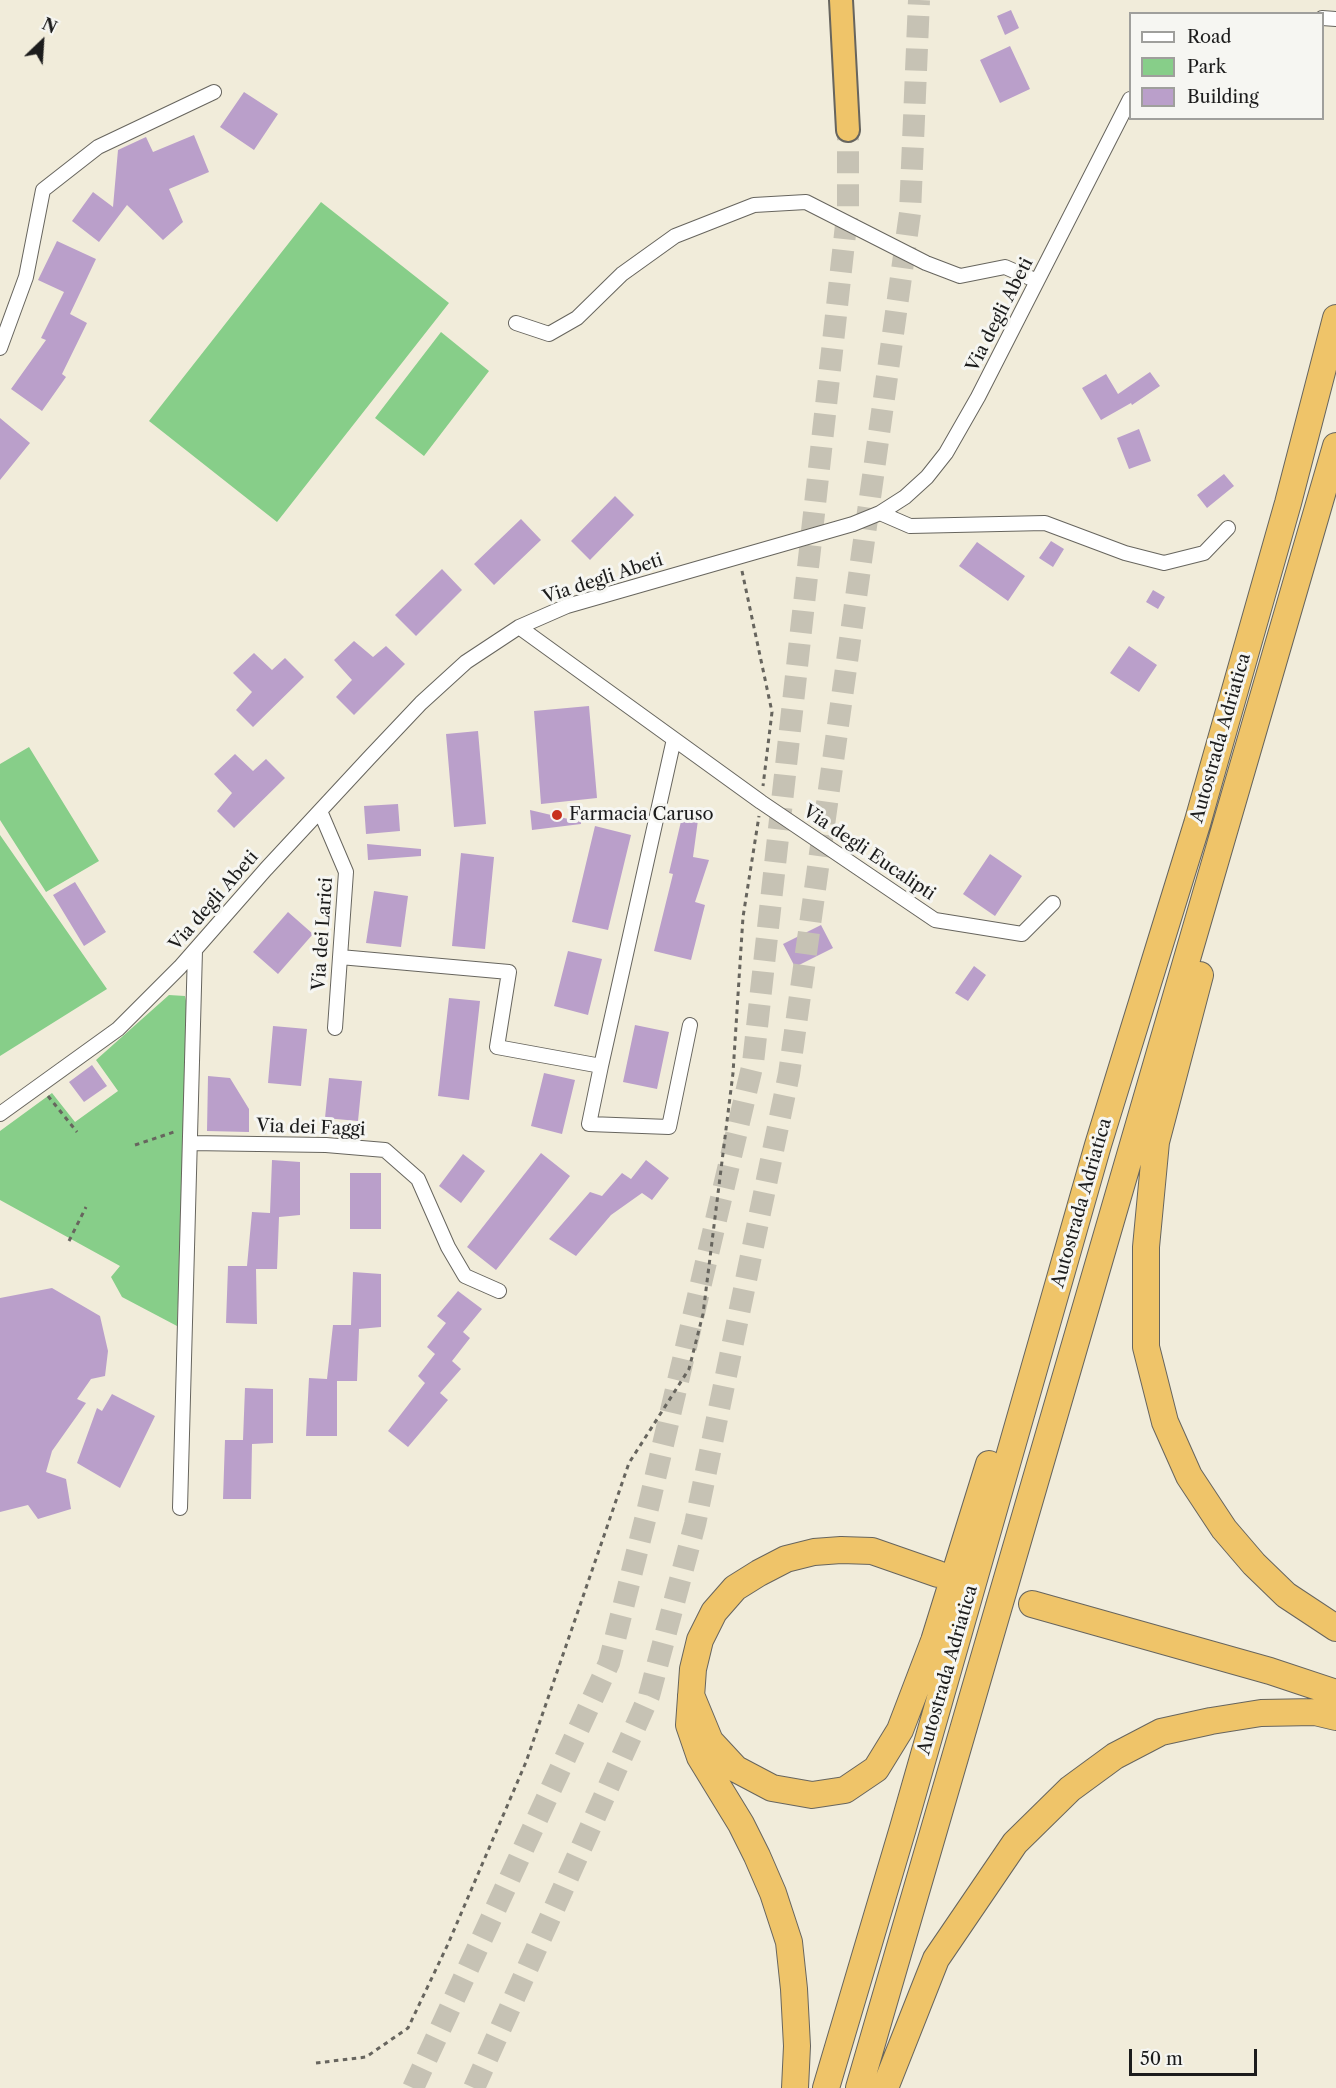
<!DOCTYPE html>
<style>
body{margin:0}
#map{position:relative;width:1336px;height:2088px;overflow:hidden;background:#f1ecda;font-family:"Libre Caslon Text",serif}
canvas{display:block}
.legend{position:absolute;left:1129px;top:12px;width:195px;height:108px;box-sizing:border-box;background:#f6f6f2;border:2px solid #9f9f9c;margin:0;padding:8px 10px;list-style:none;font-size:18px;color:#1c1c1c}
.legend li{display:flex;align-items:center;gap:12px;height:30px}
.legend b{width:30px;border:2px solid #9f9f9c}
.north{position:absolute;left:12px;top:12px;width:60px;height:60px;-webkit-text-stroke:4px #f6f6f2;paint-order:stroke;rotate:25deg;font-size:16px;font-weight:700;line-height:24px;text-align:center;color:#1c1c1c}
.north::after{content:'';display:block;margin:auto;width:21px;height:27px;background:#1c1c1c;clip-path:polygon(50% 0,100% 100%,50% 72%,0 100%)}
.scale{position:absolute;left:1129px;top:2049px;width:128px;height:27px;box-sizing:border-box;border:3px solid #1c1c1c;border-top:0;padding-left:8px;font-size:18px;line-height:21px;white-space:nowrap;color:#1c1c1c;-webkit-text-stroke:4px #f6f6f2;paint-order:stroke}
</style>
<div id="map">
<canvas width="1336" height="2088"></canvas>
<ul class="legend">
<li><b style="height:8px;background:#fff"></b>Road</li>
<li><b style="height:16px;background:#87ce89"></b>Park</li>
<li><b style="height:16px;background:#ba9fca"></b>Building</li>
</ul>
<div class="north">N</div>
<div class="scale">50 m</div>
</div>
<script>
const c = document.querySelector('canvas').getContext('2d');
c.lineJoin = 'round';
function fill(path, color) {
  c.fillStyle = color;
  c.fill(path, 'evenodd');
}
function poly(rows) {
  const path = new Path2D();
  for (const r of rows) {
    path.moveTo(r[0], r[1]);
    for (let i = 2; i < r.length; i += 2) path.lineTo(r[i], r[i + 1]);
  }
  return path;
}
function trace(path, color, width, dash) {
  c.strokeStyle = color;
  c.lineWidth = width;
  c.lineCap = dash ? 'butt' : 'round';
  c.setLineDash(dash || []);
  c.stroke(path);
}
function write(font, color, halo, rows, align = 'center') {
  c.font = font + ' "Libre Caslon Text",serif';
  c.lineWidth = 6;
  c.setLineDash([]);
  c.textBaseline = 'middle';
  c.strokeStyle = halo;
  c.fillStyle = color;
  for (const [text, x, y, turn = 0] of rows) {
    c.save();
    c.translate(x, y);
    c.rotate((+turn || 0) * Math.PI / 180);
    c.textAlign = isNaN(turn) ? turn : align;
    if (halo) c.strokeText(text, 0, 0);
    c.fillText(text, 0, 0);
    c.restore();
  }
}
const green = poly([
 [321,202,449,303,277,522,149,421],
 [441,332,489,371,424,456,375,418],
 [29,747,99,861,46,892,0,820,0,764],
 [0,835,107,989,0,1056],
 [169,995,185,996,190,1019,177,1326,122,1297,111,1277,120,1266,0,1200,0,1131,52,1093,75,1122,118,1091,96,1060]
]);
const building = poly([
 [1011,10,1019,28,1005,35,997,16],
 [1010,46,1030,89,1000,103,980,60],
 [244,92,278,114,254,150,220,127],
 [194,135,209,172,169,189,183,222,163,240,127,205,99,242,72,221,93,192,113,207,118,150,146,137,153,152],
 [57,241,96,259,70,314,87,323,62,374,66,377,42,411,11,389,46,340,41,338,64,292,38,280],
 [1150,372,1160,386,1132,405,1131,403,1101,420,1082,388,1106,374,1118,394],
 [0,418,30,443,0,480],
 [1139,429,1151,461,1129,469,1117,438],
 [1224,474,1234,486,1207,508,1197,495],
 [615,496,634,515,590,560,571,541],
 [521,519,541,540,494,585,474,564],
 [1051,541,1064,549,1053,567,1039,558],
 [977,542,1025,576,1008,601,959,566],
 [442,569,462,590,416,636,395,615],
 [1153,590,1165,597,1158,609,1146,602],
 [354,641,373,657,386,646,405,664,354,715,336,697,352,680,334,660],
 [1129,646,1157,665,1139,692,1110,673],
 [254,653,272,670,285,658,304,677,253,727,236,710,252,692,233,673],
 [589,706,597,798,541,804,534,711],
 [478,731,486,824,454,827,446,734],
 [235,754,253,771,266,759,285,778,234,828,217,811,232,793,214,774],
 [398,804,400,831,366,834,364,806],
 [530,810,581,822,581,824,532,830],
 [682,817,698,820,693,857,709,860,695,902,705,905,691,960,654,951,673,874,669,873],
 [595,826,631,835,608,930,572,922],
 [367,844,421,849,421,856,368,860],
 [461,853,494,857,485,949,452,946],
 [990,854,1022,876,995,916,963,894],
 [75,882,106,932,84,946,53,895],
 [374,891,408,896,401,947,366,943],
 [288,912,313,934,278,974,253,952],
 [821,925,833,948,795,967,783,944],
 [568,951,602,959,588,1015,554,1006],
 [974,966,986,975,968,1001,955,993],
 [449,998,480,1001,469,1100,438,1096],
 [635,1025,669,1032,657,1089,623,1082],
 [273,1026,307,1029,301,1086,268,1083],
 [92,1065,107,1086,84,1102,69,1082],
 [544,1073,575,1080,562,1134,531,1126],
 [208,1076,230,1078,249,1109,249,1132,207,1131],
 [329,1078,362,1081,358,1121,325,1118],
 [541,1153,570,1176,496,1270,467,1247],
 [463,1154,485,1171,461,1203,439,1186],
 [272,1160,300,1162,300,1215,279,1217,277,1269,256,1269,257,1324,226,1323,228,1266,247,1266,252,1212,270,1213],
 [646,1160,669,1178,652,1200,642,1193,611,1215,576,1256,549,1239,590,1192,602,1196,622,1173,631,1179],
 [350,1173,381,1173,381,1229,350,1229],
 [353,1272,381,1274,381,1327,359,1329,357,1381,337,1381,337,1436,306,1436,309,1378,327,1379,333,1325,351,1325],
 [52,1288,100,1316,108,1351,105,1376,91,1379,77,1399,86,1403,52,1451,46,1472,66,1479,71,1509,38,1519,28,1505,0,1512,0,1298],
 [458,1291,482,1309,463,1332,470,1338,452,1361,461,1369,440,1393,448,1400,408,1447,388,1431,425,1383,418,1376,435,1354,427,1347,446,1323,437,1316],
 [245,1388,273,1389,273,1443,252,1444,251,1499,223,1499,225,1440,243,1440],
 [112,1394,155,1416,120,1488,77,1463,97,1408,102,1411]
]);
const trunkTunnel = poly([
 [413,2088,609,1663,649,1504,753,1063,848,207,848,130],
 [474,2088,649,1696,695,1524,789,1074,910,213,919,0]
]);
const motorwayTunnel = poly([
 [952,1579,1032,1604]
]);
const path = poly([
 [742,571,772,712,763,786],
 [48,1096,77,1132],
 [135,1145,177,1131],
 [69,1241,86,1207],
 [316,2063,366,2057,408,2028,448,1944,526,1762,629,1463,689,1369,703,1314,733,1073,743,917,759,816]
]);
const minor = poly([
 [1322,18,1336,19],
 [516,323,549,334,577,318,622,274,675,236,754,205,806,202,926,263,960,276,1005,267,1037,281],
 [0,348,26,277,43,190,98,147,214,92],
 [880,513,910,526,1045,523,1125,553,1164,563,1204,553,1228,528],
 [519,627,761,802,935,920,1022,934,1053,903],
 [320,811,346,872,335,1028],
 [340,957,509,972,497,1047,601,1066,674,739],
 [601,1066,589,1124,669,1127,690,1025],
 [0,1114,118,1029,180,967,266,869,369,758,421,703,466,662,519,627,567,606,853,524,880,513,905,497,927,477,946,453,978,397,1130,99],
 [190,1143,326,1145,385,1150,418,1179,448,1247,465,1276,499,1291],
 [180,1508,195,950]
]);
const trunk = poly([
 [841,0,848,130]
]);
const motorway = poly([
 [1200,975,1156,1142,1146,1247,1146,1347,1165,1422,1189,1476,1224,1529,1254,1564,1286,1595,1336,1628],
 [1032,1604,1270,1671,1336,1693],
 [691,1695,710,1741,736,1769,772,1788,812,1795,845,1790,876,1769,900,1730,934,1641,989,1464],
 [795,2088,797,2046,794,1989,789,1942,773,1893,757,1856,741,1824,700,1757,689,1725,693,1669,700,1640,714,1612,735,1588,759,1573,786,1559,814,1552,841,1550,872,1551,938,1574],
 [826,2088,903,1828,1098,1145,1197,824,1288,503,1336,318],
 [859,2088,1336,446],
 [885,2088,936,1959,1015,1843,1070,1789,1115,1756,1161,1732,1211,1721,1261,1713,1315,1712,1336,1717]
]);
const markers = [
 [557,815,6,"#c8321e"]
];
const streetNames = [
 ["Via degli Abeti",1000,315,-63],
 ["Via degli Abeti",603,579,-18],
 ["Autostrada Adriatica",1221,738,-74],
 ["Via degli Eucalipti",869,853,34],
 ["Via degli Abeti",214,901,-49],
 ["Via dei Larici",323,934,-86],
 ["Via dei Faggi",311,1128,2],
 ["Autostrada Adriatica",1082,1203,-74],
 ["Autostrada Adriatica",948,1670,-74]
];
const poiNames = [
 ["Farmacia Caruso",569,815]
];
fill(green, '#87ce89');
fill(building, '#ba9fca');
trace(trunkTunnel, '#c6c2b4', 22, [22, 11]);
trace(motorwayTunnel, '#c6c2b4', 26, [26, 13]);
trace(minor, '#67655e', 16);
trace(trunk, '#67655e', 26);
trace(motorway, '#67655e', 28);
trace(path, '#67655e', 3, [4.5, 4.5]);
trace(minor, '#fff', 14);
trace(trunk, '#efc469', 22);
trace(motorway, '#efc469', 26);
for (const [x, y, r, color] of markers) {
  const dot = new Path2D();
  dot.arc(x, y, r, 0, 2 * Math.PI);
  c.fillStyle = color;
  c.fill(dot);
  trace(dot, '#f6f6f2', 2);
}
write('18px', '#1c1c1c', '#f6f6f2', streetNames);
write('18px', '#1c1c1c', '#f6f6f2', poiNames, 'left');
</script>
